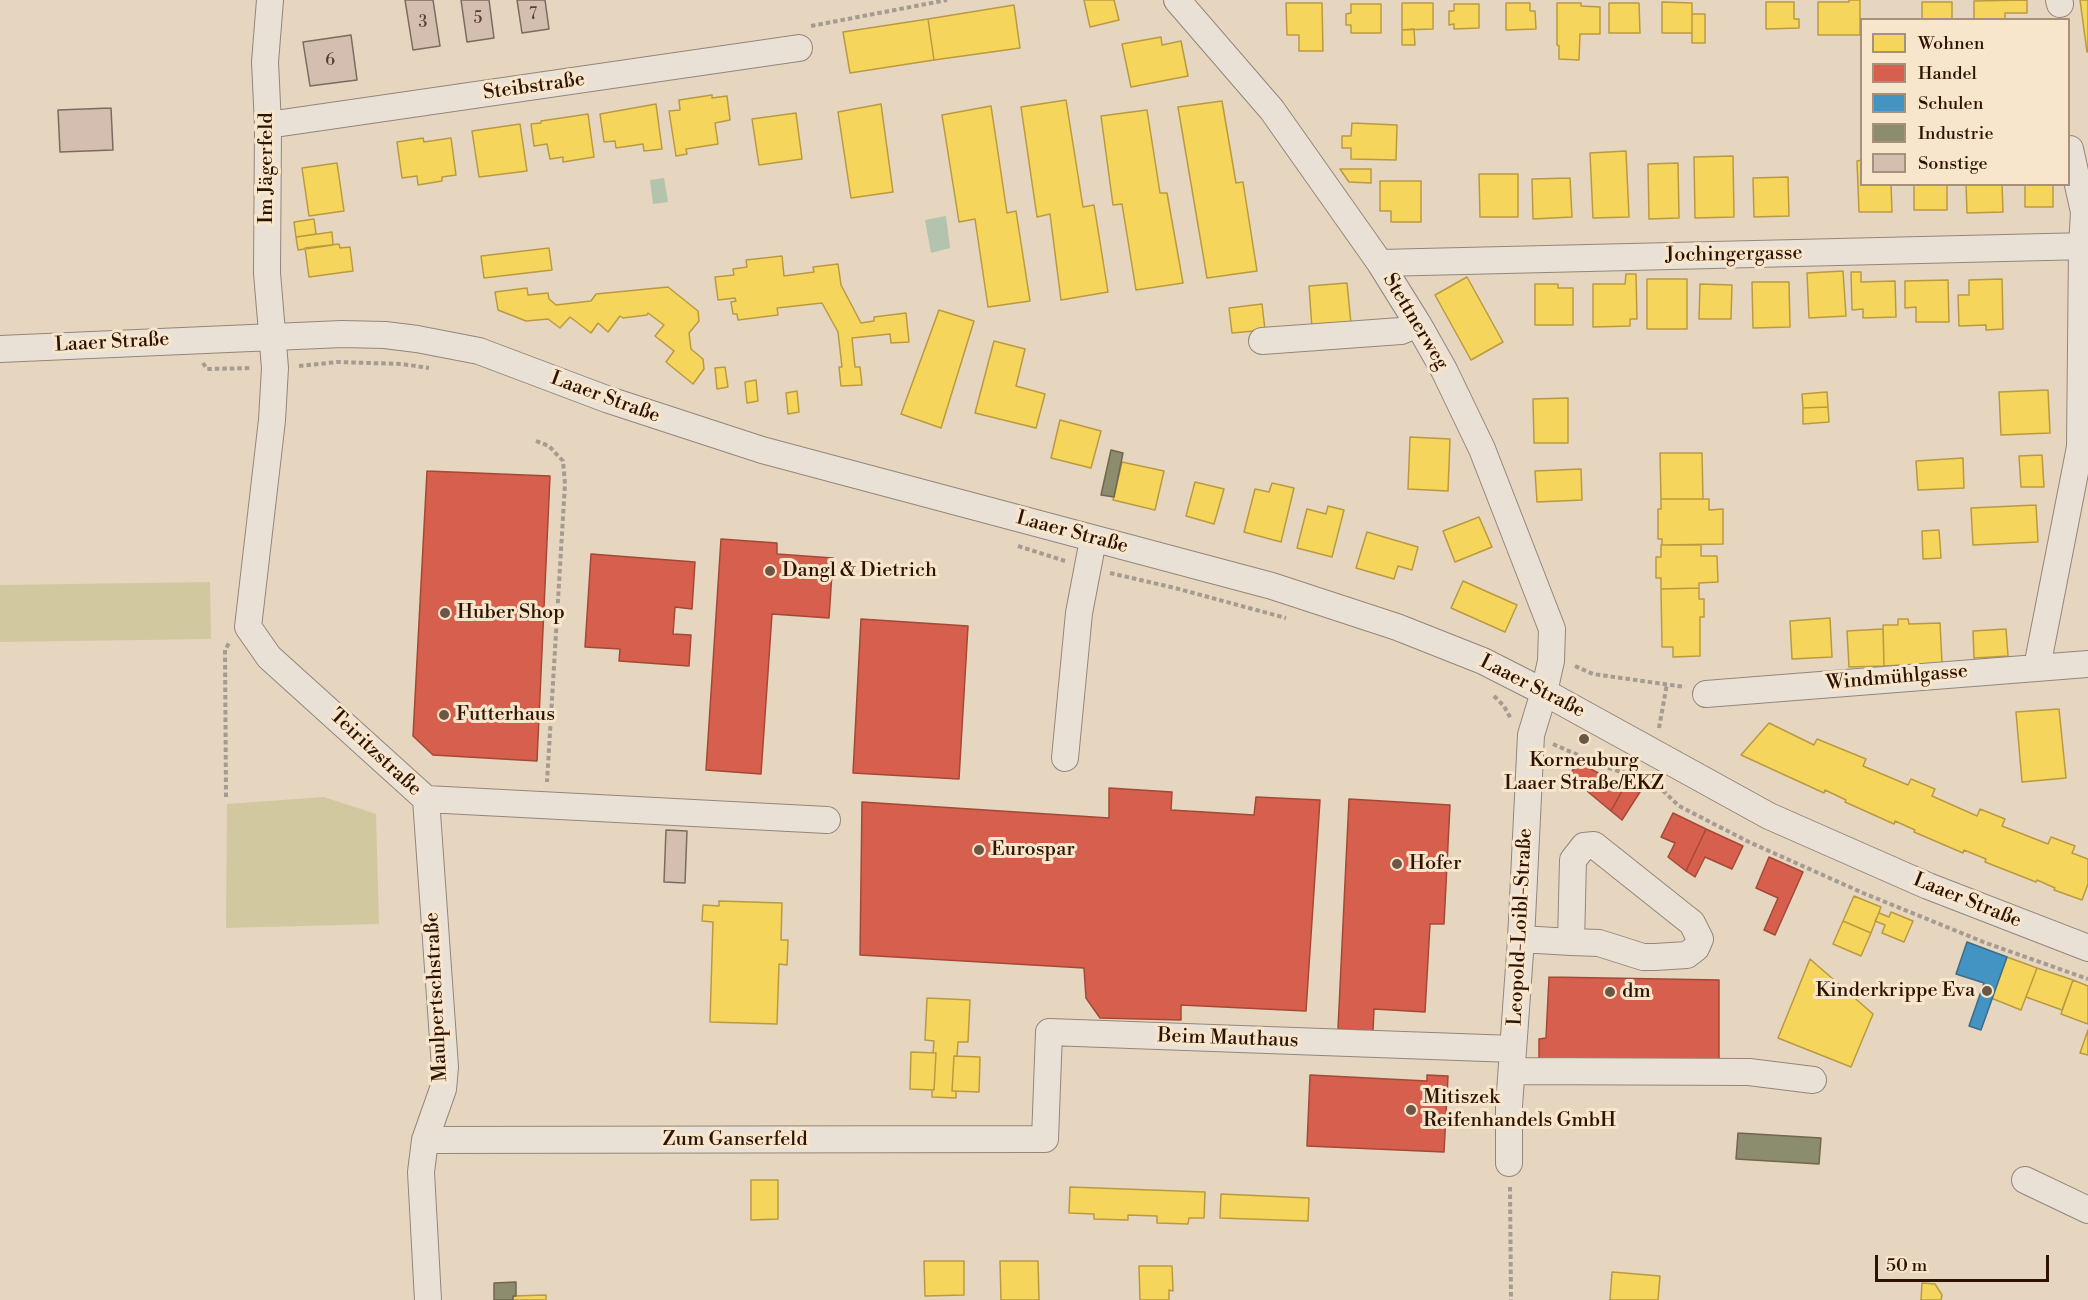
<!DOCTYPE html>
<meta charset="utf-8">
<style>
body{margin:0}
#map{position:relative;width:2088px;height:1300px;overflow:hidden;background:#e6d5bf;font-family:"Libre Bodoni",serif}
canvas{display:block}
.legend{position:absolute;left:1860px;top:18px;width:210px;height:168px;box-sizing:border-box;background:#f8e6cc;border:2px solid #a7917b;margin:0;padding:8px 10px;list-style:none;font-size:18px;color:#2e1202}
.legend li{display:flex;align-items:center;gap:12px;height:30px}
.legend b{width:30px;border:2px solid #a7917b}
.scale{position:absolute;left:1875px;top:1255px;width:174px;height:27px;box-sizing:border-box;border:3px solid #2e1202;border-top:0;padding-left:8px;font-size:18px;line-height:21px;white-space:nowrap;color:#2e1202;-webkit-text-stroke:4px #f8e6cc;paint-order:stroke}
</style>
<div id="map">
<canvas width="2088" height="1300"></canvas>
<ul class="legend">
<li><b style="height:16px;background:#f6d55c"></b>Wohnen</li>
<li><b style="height:16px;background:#d6604d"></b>Handel</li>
<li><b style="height:16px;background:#4393c3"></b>Schulen</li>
<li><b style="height:16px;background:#8c8c6e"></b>Industrie</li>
<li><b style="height:16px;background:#d3beaf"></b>Sonstige</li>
</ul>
<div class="scale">50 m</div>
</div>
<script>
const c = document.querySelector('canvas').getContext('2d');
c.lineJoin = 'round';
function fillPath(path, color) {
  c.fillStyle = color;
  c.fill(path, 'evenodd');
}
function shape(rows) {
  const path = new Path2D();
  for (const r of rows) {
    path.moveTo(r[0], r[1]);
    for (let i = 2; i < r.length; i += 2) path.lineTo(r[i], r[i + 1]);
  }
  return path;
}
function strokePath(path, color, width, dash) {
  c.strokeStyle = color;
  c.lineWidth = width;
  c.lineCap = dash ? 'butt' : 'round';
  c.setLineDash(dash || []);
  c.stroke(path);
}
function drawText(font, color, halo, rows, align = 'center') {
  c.font = font + ' "Libre Bodoni",serif';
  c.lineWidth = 6;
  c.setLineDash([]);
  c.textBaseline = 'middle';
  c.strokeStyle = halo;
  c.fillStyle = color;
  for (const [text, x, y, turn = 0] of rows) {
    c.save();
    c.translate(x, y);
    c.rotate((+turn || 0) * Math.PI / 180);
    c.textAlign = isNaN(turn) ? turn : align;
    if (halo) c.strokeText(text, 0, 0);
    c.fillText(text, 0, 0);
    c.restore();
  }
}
const green = shape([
 [210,582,211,639,0,642,0,585],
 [324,797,376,814,379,924,226,928,227,804]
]);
const water = shape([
 [664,178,668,202,653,204,650,180],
 [946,216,950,248,931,253,925,220]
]);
const homes = shape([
 [1084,0,1114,0,1119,20,1090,27,1084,0],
 [1849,0,1860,0,1860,35,1818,35,1818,2,1849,2,1849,0],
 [2027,0,2027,13,2005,13,2005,20,1974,20,1974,1,2027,0],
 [2080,0,2088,0,2088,52,2087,52,2080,0],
 [1662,2,1692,3,1692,33,1662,33,1662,2],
 [1766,2,1794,2,1794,19,1799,19,1799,28,1766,29,1766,2],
 [1922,2,1952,2,1952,20,1922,20,1922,2],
 [1286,3,1322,3,1323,51,1299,51,1299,35,1287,35,1286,3],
 [1402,3,1433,3,1433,29,1402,30,1402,3],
 [1506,3,1530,3,1530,11,1535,11,1536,29,1506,30,1506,3],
 [1557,3,1581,3,1581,6,1600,7,1600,34,1580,34,1579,60,1559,59,1559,46,1557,45,1557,3],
 [1609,3,1639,3,1640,33,1609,33,1609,3],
 [1351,4,1381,4,1381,33,1351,33,1351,25,1346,25,1346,14,1351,13,1351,4],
 [1454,4,1479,4,1479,28,1454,29,1454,24,1449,25,1449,11,1454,11,1454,4],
 [1014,5,1020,48,934,60,928,19,1014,5],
 [1692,14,1705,14,1705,43,1692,43,1692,14],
 [928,19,934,60,850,73,843,32,928,19],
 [1414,29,1415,45,1402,45,1402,30,1414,29],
 [1161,37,1162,45,1181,41,1188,76,1131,87,1122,44,1161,37],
 [712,95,712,98,727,96,730,120,715,123,718,144,686,149,687,154,676,156,669,111,680,110,679,100,712,95],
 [1066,100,1083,207,1094,205,1108,292,1061,300,1050,214,1037,217,1021,107,1066,100],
 [1222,101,1236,183,1243,182,1257,271,1207,278,1178,107,1222,101],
 [656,104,662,149,644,151,643,144,616,148,615,141,604,142,600,114,656,104],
 [881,104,893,192,851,198,838,112,881,104],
 [991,106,1007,213,1016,211,1030,301,988,307,975,219,959,222,942,115,991,106],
 [1147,110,1160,193,1167,193,1183,283,1136,290,1122,204,1113,205,1101,116,1147,110],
 [796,113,802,159,759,165,752,119,796,113],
 [588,114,594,157,563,162,563,157,550,159,547,144,534,146,531,124,541,123,541,121,588,114],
 [1352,123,1397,125,1396,160,1351,159,1351,148,1342,148,1342,136,1351,136,1352,123],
 [520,124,527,171,479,177,472,131,520,124],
 [423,138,424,142,451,138,456,175,442,177,442,181,418,185,417,176,402,178,397,142,423,138],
 [1626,151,1629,217,1593,218,1590,153,1626,151],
 [1733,156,1734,217,1695,218,1694,157,1733,156],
 [1862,160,1862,184,1891,184,1892,212,1859,212,1857,161,1862,160],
 [337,163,344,211,309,216,302,168,337,163],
 [1678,163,1679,218,1649,219,1648,164,1678,163],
 [1340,169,1371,169,1371,183,1349,182,1340,169],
 [1479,174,1518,174,1518,217,1480,217,1479,174],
 [1788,177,1789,216,1754,217,1753,178,1788,177],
 [1570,178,1572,217,1533,219,1532,179,1570,178],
 [1380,181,1421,181,1421,222,1391,222,1391,211,1380,211,1380,181],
 [1914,184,1947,184,1947,210,1914,210,1914,184],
 [1966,184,2002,184,2003,212,1967,213,1966,184],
 [2025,184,2053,184,2053,207,2025,207,2025,184],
 [314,219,316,234,296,237,294,222,314,219],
 [332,232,333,245,298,250,296,237,332,232],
 [339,244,340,248,350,247,353,271,309,277,305,248,339,244],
 [549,248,552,270,484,278,481,256,549,248],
 [782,256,784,276,814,272,813,267,838,264,841,285,861,323,874,321,874,317,906,313,909,342,891,343,890,334,852,338,855,367,860,367,862,385,841,386,839,367,842,367,838,332,822,303,777,308,778,315,738,320,737,314,733,314,731,302,736,301,735,298,718,300,715,277,734,275,733,269,747,267,746,260,782,256],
 [1843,271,1846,316,1809,318,1807,273,1843,271],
 [1851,272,1861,272,1861,282,1895,281,1896,317,1863,318,1863,309,1852,310,1851,272],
 [1626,274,1636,274,1637,319,1630,319,1630,326,1593,327,1593,284,1625,284,1626,274],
 [1467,277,1503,342,1471,360,1435,295,1467,277],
 [1647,279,1687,279,1687,329,1647,329,1647,279],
 [2002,279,2003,329,1986,330,1986,325,1959,326,1958,295,1969,295,1969,280,2002,279],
 [1948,280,1949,322,1916,322,1916,307,1905,308,1905,281,1948,280],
 [1752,282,1789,282,1790,327,1753,328,1752,282],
 [1347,283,1351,324,1312,328,1309,286,1347,283],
 [1535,284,1558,284,1558,288,1573,288,1573,325,1535,325,1535,284],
 [1700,284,1732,285,1731,319,1699,319,1700,284],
 [668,287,698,311,699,321,689,333,691,349,703,359,704,369,693,384,666,362,674,351,655,336,664,325,648,313,647,315,623,318,620,316,608,332,598,323,591,333,570,317,560,328,548,319,526,321,498,310,495,292,527,288,528,295,548,293,549,299,556,305,591,301,596,294,668,287],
 [1262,304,1265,330,1232,333,1229,308,1262,304],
 [939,310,974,321,941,428,901,414,939,310],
 [994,341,1025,349,1016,386,1045,394,1036,428,975,413,994,341],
 [725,367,728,387,717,389,715,368,725,367],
 [756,380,758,401,747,403,745,382,756,380],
 [2048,390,2050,433,2001,435,1999,392,2048,390],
 [797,391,799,412,788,414,786,393,797,391],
 [1827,392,1828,407,1803,408,1802,394,1827,392],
 [1568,398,1568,443,1534,443,1533,399,1568,398],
 [1828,407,1829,422,1803,424,1803,408,1828,407],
 [1060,420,1101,431,1091,468,1051,458,1060,420],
 [1410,437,1450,439,1448,491,1408,489,1410,437],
 [1660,453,1702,453,1703,499,1661,499,1660,453],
 [2042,455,2044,487,2021,487,2019,456,2042,455],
 [1963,458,1964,488,1918,490,1916,461,1963,458],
 [1122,462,1164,471,1155,510,1113,500,1122,462],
 [1581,469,1582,500,1537,502,1535,471,1581,469],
 [1195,482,1224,489,1214,524,1186,516,1195,482],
 [1272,483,1294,488,1281,542,1244,532,1255,489,1269,492,1272,483],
 [1661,499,1709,499,1709,510,1723,509,1723,544,1662,545,1662,539,1658,539,1658,509,1661,509,1661,499],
 [2036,505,2038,542,1973,545,1971,508,2036,505],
 [1328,506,1344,510,1332,557,1297,548,1307,509,1326,514,1328,506],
 [1479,517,1492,547,1455,562,1443,531,1479,517],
 [1939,530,1941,558,1923,559,1922,531,1939,530],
 [1367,532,1418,547,1412,570,1398,566,1394,579,1356,568,1367,532],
 [1661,545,1701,545,1701,556,1717,556,1718,582,1699,583,1699,588,1661,589,1661,578,1656,578,1656,557,1661,557,1661,545],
 [1463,581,1517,605,1505,632,1451,608,1463,581],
 [1699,588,1699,599,1704,599,1704,617,1700,617,1700,656,1673,657,1673,647,1662,647,1661,589,1699,588],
 [1830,618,1832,657,1792,659,1790,621,1830,618],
 [1898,619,1908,619,1909,624,1940,623,1942,663,1884,666,1883,625,1898,625,1898,619],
 [1883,629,1884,666,1849,667,1847,631,1883,629],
 [2006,629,2008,656,1974,658,1973,631,2006,629],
 [2059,709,2066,778,2022,782,2016,712,2059,709],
 [1769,723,1814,745,1817,739,1866,759,1863,766,1908,785,1911,779,1935,789,1932,796,1977,816,1980,809,2005,819,2002,826,2048,844,2051,837,2075,846,2072,853,2088,859,2088,884,2082,900,2054,890,2055,888,2037,880,2036,882,1985,862,1986,859,1964,850,1963,853,1914,832,1915,830,1895,821,1894,824,1845,802,1846,800,1825,790,1824,793,1741,755,1769,723],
 [1854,896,1881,907,1871,933,1843,921,1854,896],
 [719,901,782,903,781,940,788,940,787,965,779,964,777,1024,710,1022,713,922,702,921,703,905,719,906,719,901],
 [1891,912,1913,921,1904,942,1882,933,1885,925,1875,921,1879,913,1889,917,1891,912],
 [1843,921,1871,933,1861,956,1833,944,1843,921],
 [2007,957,2037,968,2021,1010,1991,998,2007,957],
 [1810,959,1873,1014,1851,1067,1778,1038,1810,959],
 [2037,968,2073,980,2062,1010,2026,997,2037,968],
 [2073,980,2088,986,2088,1024,2061,1014,2073,980],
 [927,998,970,1000,968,1042,958,1042,957,1056,954,1056,952,1091,956,1091,956,1098,932,1097,932,1090,934,1090,936,1053,933,1053,934,1041,925,1040,927,998],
 [2088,1030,2088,1055,2080,1053,2088,1030],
 [911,1052,936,1053,934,1090,910,1089,911,1052],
 [954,1056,980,1057,979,1092,952,1091,954,1056],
 [751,1180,778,1180,778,1219,751,1220,751,1180],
 [1070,1187,1205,1192,1204,1218,1189,1218,1188,1224,1157,1223,1157,1216,1128,1215,1128,1220,1094,1219,1094,1214,1069,1213,1070,1187],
 [1221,1194,1309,1198,1308,1221,1220,1218,1221,1194],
 [924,1261,964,1261,964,1295,925,1296,924,1261],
 [1000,1261,1038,1261,1039,1300,1001,1300,1000,1261],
 [1139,1266,1172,1266,1173,1291,1169,1290,1169,1300,1140,1300,1139,1266],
 [1612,1272,1660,1276,1658,1300,1610,1300,1612,1272],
 [1922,1283,1935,1284,1942,1295,1941,1300,1921,1300,1922,1283],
 [546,1295,546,1300,513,1300,513,1296,546,1295]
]);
const shops = shape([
 [427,471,550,476,537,761,433,755,413,736,427,471],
 [721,539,777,543,777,554,833,558,829,618,772,614,761,774,706,770,721,539],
 [591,554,695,562,692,609,675,607,673,634,691,635,689,666,619,661,620,649,585,647,591,554],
 [861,619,968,626,959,779,853,773,861,619],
 [1578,762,1624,787,1611,811,1569,776,1578,762],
 [1626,784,1640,792,1622,820,1611,811,1626,784],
 [1109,788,1172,792,1171,810,1254,815,1256,797,1320,800,1306,1011,1181,1005,1181,1020,1100,1018,1086,998,1084,968,860,955,862,802,1109,818,1109,788],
 [1349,799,1450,805,1444,924,1430,924,1425,1012,1374,1009,1373,1031,1338,1029,1349,799],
 [1673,813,1706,829,1686,871,1668,857,1675,843,1661,837,1673,813],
 [1706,829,1743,846,1732,869,1705,857,1695,877,1686,871,1706,829],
 [1769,857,1803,872,1775,935,1764,930,1778,898,1756,888,1769,857],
 [1549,977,1719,980,1719,1065,1539,1066,1539,1039,1546,1038,1549,977],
 [1310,1075,1427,1081,1427,1075,1448,1076,1444,1152,1307,1146,1310,1075]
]);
const schools = shape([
 [1967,942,2007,957,1981,1030,1969,1026,1984,983,1956,974,1967,942]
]);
const industry = shape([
 [1111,450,1123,453,1114,497,1101,495,1111,450],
 [1738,1133,1821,1138,1819,1164,1736,1159,1738,1133],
 [516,1282,516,1296,513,1296,513,1300,494,1300,494,1283,516,1282]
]);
const building = shape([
 [405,0,433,0,440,46,413,50,405,0],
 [461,0,489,0,494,38,467,42,461,0],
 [517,0,545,0,549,29,522,33,517,0],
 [351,35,357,80,310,86,303,42,351,35],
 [111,108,113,150,60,152,58,110,111,108],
 [666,830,687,831,685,883,664,882,666,830]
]);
const path = shape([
 [811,26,947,0],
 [203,363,207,369,252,368],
 [299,366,337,362,402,364,429,368],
 [536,441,549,446,563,461,565,484,547,782],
 [1018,546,1065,561],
 [1110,573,1175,588,1286,618],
 [1575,666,1593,674,1685,687],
 [1494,696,1504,706,1511,719],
 [1659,728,1667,684],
 [1553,744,1605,767,1645,779,1657,785,1679,806,1749,842,1863,893,1986,943,2088,979],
 [226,797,225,650,229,643],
 [1510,1187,1511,1300]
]);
const minor = shape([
 [270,0,265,62,268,125,267,273,275,368,272,420,248,627,269,657,426,799,827,820],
 [1177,0,1272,110,1380,263,1418,324,1444,370,1482,449,1552,629,1551,661,1544,692,1531,735,1521,939,1509,1106,1509,1163],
 [2059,0,2060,4],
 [268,125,799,48],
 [1380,263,2088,246],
 [1262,341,1401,331,1418,324],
 [0,349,342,334,385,335,417,339,479,351,609,400,762,450,1272,586,1397,627,1483,661,1544,692,1769,816,1928,886,2088,948],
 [2037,667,2080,447,2082,247,2084,212,2070,149],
 [1706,694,2088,664],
 [1065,758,1079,613,1093,540],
 [426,799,445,1067,443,1089,425,1140,421,1172,428,1300],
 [1521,939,1571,942,1599,943,1643,957,1655,957,1687,955,1696,948,1700,939,1692,923,1594,845,1584,846,1573,860,1571,942],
 [1512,1071,1749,1072,1813,1080],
 [425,1140,1045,1139,1049,1032,1513,1049],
 [2025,1180,2088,1210]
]);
const markers = [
 [770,571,6,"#6e5644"],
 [445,613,6,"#6e5644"],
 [444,715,6,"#6e5644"],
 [1584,739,6,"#6e5644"],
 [979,850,6,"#6e5644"],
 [1397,864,6,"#6e5644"],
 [1987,991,6,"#6e5644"],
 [1610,992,6,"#6e5644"],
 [1411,1110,6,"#6e5644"]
];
const numberNames = [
 ["7",533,15],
 ["5",478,19],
 ["3",423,23],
 ["6",330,61]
];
const streetNames = [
 ["Steibstraße",534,87,-8],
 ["Im Jägerfeld",267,168,-90],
 ["Jochingergasse",1734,255,-1],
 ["Stettnerweg",1415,322,59],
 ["Laaer Straße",112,343,-3],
 ["Laaer Straße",605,398,20],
 ["Laaer Straße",1072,533,15],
 ["Windmühlgasse",1897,678,-5],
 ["Laaer Straße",1532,687,27],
 ["Teiritzstraße",375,753,43],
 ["Laaer Straße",1967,901,22],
 ["Leopold-Loibl-Straße",1521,927,-87],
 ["Maulpertschstraße",437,997,-93],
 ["Beim Mauthaus",1228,1039,2],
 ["Zum Ganserfeld",735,1140]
];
const poiNames = [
 ["Dangl & Dietrich",782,571],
 ["Huber Shop",457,613],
 ["Futterhaus",456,715],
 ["Korneuburg",1584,761,"center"],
 ["Laaer Straße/EKZ",1584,784,"center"],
 ["Eurospar",991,850],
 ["Hofer",1409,864],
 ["Kinderkrippe Eva",1975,991,"right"],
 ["dm",1622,992],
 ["Mitiszek",1423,1098],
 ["Reifenhandels GmbH",1423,1121]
];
fillPath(green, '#d2c8a0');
fillPath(water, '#b3c3ae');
fillPath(homes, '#f6d55c');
strokePath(homes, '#ba9a41', 1.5);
fillPath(shops, '#d6604d');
strokePath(shops, '#a44936', 1.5);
fillPath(schools, '#4393c3');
strokePath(schools, '#3d6c89', 1.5);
fillPath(industry, '#8c8c6e');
strokePath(industry, '#70674e', 1.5);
fillPath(building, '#d3beaf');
strokePath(building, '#796c5f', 1.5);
strokePath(minor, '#948678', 28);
strokePath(path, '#a59b91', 4, [4.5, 3]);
strokePath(minor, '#e9e1d6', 26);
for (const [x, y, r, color] of markers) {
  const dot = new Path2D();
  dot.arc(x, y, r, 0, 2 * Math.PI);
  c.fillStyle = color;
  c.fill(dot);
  strokePath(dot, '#f8e6cc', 2);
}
drawText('16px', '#583e2e', null, numberNames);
drawText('20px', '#2e1202', '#f8e6cc', streetNames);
drawText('20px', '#2e1202', '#f8e6cc', poiNames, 'left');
</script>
